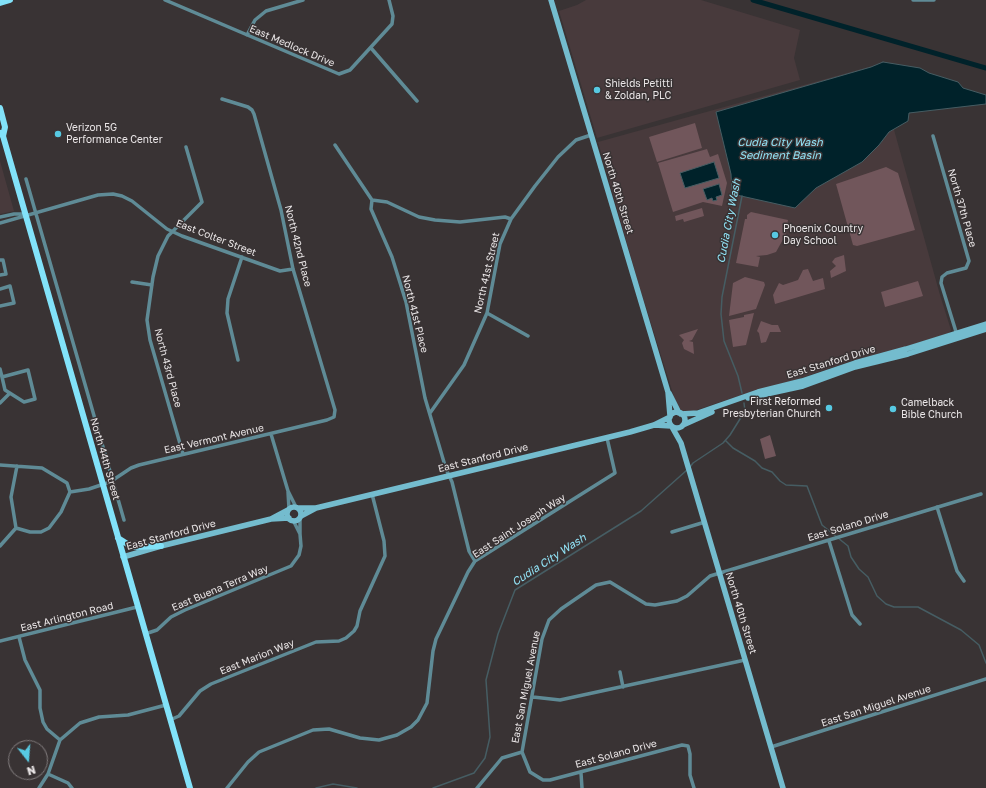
<!DOCTYPE html>
<style>
body{margin:0}
#map{position:relative;width:986px;height:788px;overflow:hidden;background:#393334;font-family:"Golos Text",sans-serif}
canvas{display:block}
.north{position:absolute;left:8px;top:740px;width:40px;height:40px;box-sizing:border-box;background:#393334;border:1px solid #807b7c;border-radius:50%;rotate:163deg;font-size:11px;font-weight:700;line-height:16px;text-align:center;color:#eae6e7}
.north::after{content:'';display:block;margin:auto;width:14px;height:18px;background:#57c9e2;clip-path:polygon(50% 0,100% 100%,50% 72%,0 100%)}
</style>
<div id="map">
<canvas width="986" height="788"></canvas>
<div class="north">N</div>
</div>
<script>
const c = document.querySelector('canvas').getContext('2d');
c.lineJoin = 'round';
function fillPath(path, color) {
  c.fillStyle = color;
  c.fill(path, 'evenodd');
}
function shape(rows) {
  const path = new Path2D();
  for (const r of rows) {
    if (r.length === 3) {
      path.moveTo(r[0] + r[2], r[1]);
      path.arc(r[0], r[1], r[2], 0, 2 * Math.PI);
      continue;
    }
    path.moveTo(r[0], r[1]);
    for (let i = 2; i < r.length; i += 2) path.lineTo(r[i], r[i + 1]);
  }
  return path;
}
function strokePath(path, color, width, dash) {
  c.strokeStyle = color;
  c.lineWidth = width;
  c.lineCap = dash ? 'butt' : 'round';
  c.setLineDash(dash || []);
  c.stroke(path);
}
function drawText(font, color, halo, rows, align = 'center') {
  c.font = font + ' "Golos Text",sans-serif';
  c.lineWidth = 3;
  c.setLineDash([]);
  c.textBaseline = 'middle';
  c.strokeStyle = halo;
  c.fillStyle = color;
  for (const [text, x, y, turn = 0] of rows) {
    c.save();
    c.translate(x, y);
    c.rotate((+turn || 0) * Math.PI / 180);
    c.textAlign = isNaN(turn) ? turn : align;
    if (halo) c.strokeText(text, 0, 0);
    c.fillText(text, 0, 0);
    c.restore();
  }
}
const built = shape([
 [586,0,701,0,800,30,794,58,800,80,597,138,559,11,577,5],
 [876,65,940,295,951,330,949,333,905,347,854,360,795,380,732,398,691,412,681,411,675,400,638,282,598,142],
 [0,161,14,211,0,214]
]);
const green = shape([
 [695,123,702,148,657,162,649,137],
 [707,149,710,157,718,154,727,183,722,206,703,202,673,212,658,163],
 [886,167,898,173,915,230,857,246,853,245,836,184],
 [702,208,704,216,684,222,683,219,676,221,675,216],
 [751,212,788,220,786,234,776,252,767,255,756,256,760,257,758,267,736,263,745,219,747,219,747,215],
 [844,255,846,271,831,278,830,271,836,266,832,262,835,258],
 [808,269,813,281,823,278,825,289,775,304,773,295,779,283,783,285,798,280,803,270],
 [745,277,764,282,765,285,756,309,729,316,733,283],
 [918,281,923,296,885,307,881,292],
 [754,313,746,345,733,347,729,320,744,317,744,315],
 [761,321,772,325,778,325,781,332,770,332,766,342,761,343,759,333,757,331],
 [698,329,692,340,689,341,693,342,694,354,684,349,682,343,684,340,679,335],
 [770,435,776,456,765,459,760,439]
]);
const water = shape([
 [883,62,920,68,929,73,958,82,963,88,986,95,986,104,909,113,908,121,889,132,879,145,862,162,816,188,795,208,732,194,731,174,716,112,871,67,883,62],
 [714,162,719,178,685,188,680,173,714,162],
 [719,184,722,195,716,197,717,200,713,201,712,198,707,200,703,189,719,184]
]);
const stream = shape([
 [742,196,722,297,721,314,724,341,738,376,742,393],
 [726,441,733,448,755,461,762,468,772,472,780,481,786,485,807,486,822,525,848,546,851,557,859,569,868,577,877,596,886,604,894,607,918,607,961,630,979,645,986,663],
 [690,467,693,463,723,443,730,435,745,411,744,403],
 [316,788,333,784,357,788],
 [433,788,474,773,485,758,490,737,486,680,498,634,515,590,641,511,687,470]
]);
const canal = shape([
 [753,0,986,68]
]);
const street = shape([
 [165,0,339,74,350,70,392,24,393,16,389,0],
 [913,0,934,0],
 [247,35,255,20,266,11,303,0],
 [371,48,417,101],
 [933,136,969,261,966,268,947,273,942,277,941,283,957,335],
 [335,145,372,200,371,209,392,257,406,302,425,398,446,469,452,482,469,551,475,561],
 [26,179,124,520],
 [372,200,387,202,419,217,435,220,460,222,505,217,511,219,535,186,558,157,576,140,591,135],
 [0,217,14,214,24,214],
 [0,223,98,195,113,194,122,196,132,201,167,229,182,236,280,271,293,269],
 [0,260,3,260,6,274,0,275],
 [132,282,152,285],
 [0,289,10,286,14,303,0,306],
 [487,313,528,336],
 [238,360,227,313,228,299,242,257],
 [0,369,2,377],
 [28,370,35,399,24,402,5,390,2,377,28,370],
 [0,403,10,393],
 [430,413,464,365,487,313,500,244,511,219],
 [271,434,288,491,296,507],
 [183,454,150,340,147,320,153,277,158,256,168,236,202,202,186,147],
 [0,465,42,468,67,483,70,492],
 [70,492,89,489,110,482,131,468,139,465,327,420,334,417,335,410,293,269,281,210,254,114,252,110,248,107,222,99],
 [288,492,289,509],
 [937,507,957,571,964,581],
 [300,518,300,534],
 [16,528,11,497,17,466],
 [672,532,705,522],
 [829,541,852,615,860,624],
 [0,546,16,528,30,532,41,532,49,528,61,512,70,492],
 [145,634,157,630,171,617,185,610,291,566,299,555,301,546,300,534,293,520],
 [19,637,25,660,40,690,40,708,43,722,47,729,60,740],
 [0,641,137,607],
 [620,672,623,687],
 [533,697,560,700,745,660],
 [170,720,179,716,200,691,211,684,316,642,339,641,346,638,354,631,357,626,360,611,385,556,384,541,372,494],
 [771,747,986,679],
 [522,752,530,772,543,780,550,780,682,745,688,746,690,754,690,775,694,788],
 [581,773,582,788],
 [48,774,68,783,72,788],
 [39,788,48,774,60,740,80,723,99,717,128,715,166,705],
 [227,788,248,762,259,752,313,730,329,729,360,738,379,740,397,735,411,727,418,720,427,703,433,651,436,639,468,572,475,561,615,473,607,438],
 [477,788,502,758,522,752,542,639,549,620,561,609,596,585,610,582,646,604,655,605,677,601,687,596,710,576,981,494]
]);
const secondary = shape([
 [551,0,668,392,670,416],
 [669,393,679,413],
 [748,398,803,386,855,367,908,354,986,329],
 [677,420,8],
 [681,414,698,413,758,392,802,381,855,363,906,349,986,324],
 [654,425,671,426],
 [683,425,712,412],
 [672,427,681,443,783,788],
 [294,514,7],
 [298,508,316,508,630,432,654,425,670,417],
 [301,516,316,508],
 [271,519,288,510],
 [123,557,161,546,271,519,289,518]
]);
const primary = shape([
 [0,3,10,0],
 [0,108,5,127,3,136],
 [0,133,3,136,190,788],
 [118,538,132,547,161,546]
]);
const markers = [
 [597,90,4,"#57c9e2"],
 [58,134,4,"#57c9e2"],
 [775,235,4,"#57c9e2"],
 [829,408,4,"#57c9e2"],
 [893,409,4,"#57c9e2"]
];
const streetNames = [
 ["East Medlock Drive",292,46,23],
 ["North 40th Street",618,193,73],
 ["North 37th Place",962,208,74],
 ["East Colter Street",216,238,21],
 ["North 42nd Place",298,246,76],
 ["North 41st Street",487,273,-77],
 ["North 41st Place",415,314,76],
 ["East Stanford Drive",831,362,-17],
 ["North 43rd Place",168,368,75],
 ["East Vermont Avenue",214,439,-13],
 ["East Stanford Drive",483,458,-14],
 ["North 44th Street",105,459,74],
 ["East Saint Joseph Way",519,526,-33],
 ["East Solano Drive",848,526,-17],
 ["East Stanford Drive",171,535,-15],
 ["East Buena Terra Way",220,588,-23],
 ["North 40th Street",741,613,73],
 ["East Arlington Road",67,617,-14],
 ["East Marion Way",257,657,-22],
 ["East San Miguel Avenue",526,687,-79],
 ["East San Miguel Avenue",876,706,-18],
 ["East Solano Drive",616,754,-15]
];
const poiNames = [
 ["Shields Petitti",605,84],
 ["& Zoldan, PLC",605,96],
 ["Verizon 5G",66,128],
 ["Performance Center",66,140],
 ["Phoenix Country",783,229],
 ["Day School",783,241],
 ["First Reformed",821,402,"right"],
 ["Presbyterian Church",821,414,"right"],
 ["Camelback",901,403],
 ["Bible Church",901,415]
];
const waterNames = [
 ["Cudia City Wash",780,143],
 ["Sediment Basin",780,156],
 ["Cudia City Wash",729,221,-79],
 ["Cudia City Wash",549,560,-33]
];
fillPath(built, '#483a3c');
fillPath(green, '#71565b');
fillPath(water, '#00222a');
strokePath(water, '#465d63', 1);
strokePath(stream, '#465d63', 1.5);
strokePath(canal, '#00222a', 5);
strokePath(street, '#5f8b96', 3.5);
strokePath(secondary, '#74bcce', 5.5);
strokePath(primary, '#82e2f9', 6);
for (const [x, y, r, color] of markers) {
  const dot = new Path2D();
  dot.arc(x, y, r, 0, 2 * Math.PI);
  c.fillStyle = color;
  c.fill(dot);
  strokePath(dot, '#393334', 1.5);
}
drawText('10px', '#eae6e7', '#393334', streetNames);
drawText('10px', '#eae6e7', '#393334', poiNames, 'left');
drawText('italic 11px', '#91e2f5', '#393334', waterNames);
</script>
